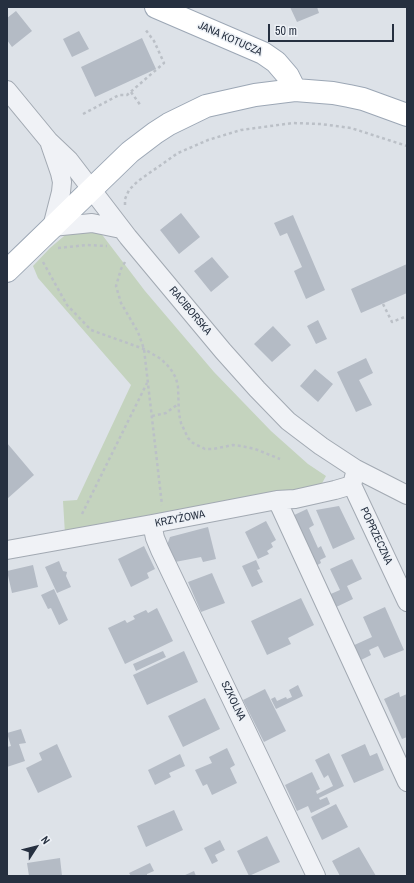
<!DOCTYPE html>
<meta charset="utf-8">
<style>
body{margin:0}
#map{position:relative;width:414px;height:883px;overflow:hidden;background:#dde2e8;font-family:"Archivo Narrow",sans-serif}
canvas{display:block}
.frame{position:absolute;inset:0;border:8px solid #263040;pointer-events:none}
.north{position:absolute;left:16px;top:827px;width:40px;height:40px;-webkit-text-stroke:3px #edf1f6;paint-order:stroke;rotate:54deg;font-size:11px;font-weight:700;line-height:16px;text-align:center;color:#263040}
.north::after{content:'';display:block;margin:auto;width:14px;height:18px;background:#263040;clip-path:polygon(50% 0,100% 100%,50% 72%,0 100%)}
.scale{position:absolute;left:268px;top:24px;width:126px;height:18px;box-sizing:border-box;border:2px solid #263040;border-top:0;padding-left:5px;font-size:12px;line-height:14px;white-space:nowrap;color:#263040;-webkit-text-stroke:3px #edf1f6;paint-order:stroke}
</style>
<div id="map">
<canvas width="414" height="883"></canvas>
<div class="frame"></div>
<div class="north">N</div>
<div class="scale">50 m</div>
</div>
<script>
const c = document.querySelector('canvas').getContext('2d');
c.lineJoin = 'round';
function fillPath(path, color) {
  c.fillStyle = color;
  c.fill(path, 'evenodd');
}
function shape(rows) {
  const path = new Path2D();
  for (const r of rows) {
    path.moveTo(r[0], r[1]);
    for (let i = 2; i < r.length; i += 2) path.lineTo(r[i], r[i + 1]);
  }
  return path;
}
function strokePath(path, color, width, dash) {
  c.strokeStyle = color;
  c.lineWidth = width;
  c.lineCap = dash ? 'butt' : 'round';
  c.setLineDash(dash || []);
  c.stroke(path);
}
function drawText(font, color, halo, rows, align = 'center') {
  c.font = font + ' "Archivo Narrow",sans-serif';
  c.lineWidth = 3;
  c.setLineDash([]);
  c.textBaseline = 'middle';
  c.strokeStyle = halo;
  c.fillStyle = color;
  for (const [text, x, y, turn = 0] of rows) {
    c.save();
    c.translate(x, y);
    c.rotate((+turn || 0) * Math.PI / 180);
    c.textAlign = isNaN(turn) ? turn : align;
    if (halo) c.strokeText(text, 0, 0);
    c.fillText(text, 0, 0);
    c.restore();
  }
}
const green = shape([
 [70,231,100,232,145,291,214,372,271,431,308,464,326,476,321,485,65,534,63,501,77,500,131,385,38,278,33,266,50,248]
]);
const building = shape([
 [290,7,317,7,319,13,297,22],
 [16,11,32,31,12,47,7,40,7,18],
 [79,31,89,49,72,57,63,39],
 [142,38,156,69,95,97,81,67],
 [181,213,200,237,179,254,160,230],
 [293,215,325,290,306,299,294,271,302,267,287,233,280,236,274,223],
 [212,257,229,277,211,292,194,271],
 [407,264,407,293,361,313,351,289],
 [318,320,327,339,316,344,307,326],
 [273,326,291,345,272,362,254,344],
 [366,358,373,373,359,380,372,405,356,412,337,372],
 [315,369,333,384,318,402,300,386],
 [7,443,34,475,7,499],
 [339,506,355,539,333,549,316,510],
 [307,509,314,525,309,528,318,548,321,546,326,557,320,560,321,563,314,567,290,517],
 [266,521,276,540,271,543,273,547,267,551,269,554,258,559,245,532],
 [208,527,216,559,203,562,201,557,175,562,167,545,170,537],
 [144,546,155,569,147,573,149,578,131,587,118,559],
 [352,559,362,579,347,586,353,599,332,609,326,596,340,590,330,569],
 [256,560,260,569,257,570,263,582,252,587,242,566],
 [59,561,63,571,67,572,66,576,71,587,57,593,45,567],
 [33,565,38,587,12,593,7,571],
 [212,573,225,603,201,612,188,582],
 [54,589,68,620,59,625,51,608,48,609,41,595],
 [301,598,314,625,288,638,291,644,267,655,251,621],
 [385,607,404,650,384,658,378,646,369,650,371,655,357,662,350,647,372,637,363,617],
 [157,608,173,641,125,664,108,628,125,620,127,623,135,619,133,616,146,610,148,613],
 [163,651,166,657,136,671,133,664],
 [184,651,198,682,147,705,133,675],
 [298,685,303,696,276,709,271,699,275,697,277,701,286,697,287,699,292,697,289,690],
 [265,689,286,731,264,742,243,700],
 [399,692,400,697,407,694,407,737,402,739,384,699],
 [205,698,220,729,183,747,168,716],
 [21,729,26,743,19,744,25,761,7,767,7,747,11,746,7,733],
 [57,744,72,777,38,793,26,768,42,760,39,753],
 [365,744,370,756,377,753,384,770,354,783,341,755],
 [227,748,235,765,230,768,237,783,212,795,207,784,203,786,195,770,212,763,209,757],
 [329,753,344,786,319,798,320,800,327,797,330,804,311,813,308,806,297,811,285,785,312,772,320,789,316,791,317,794,333,786,328,775,324,778,315,760],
 [180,754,185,766,169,773,171,777,155,785,148,770],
 [336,804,348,827,322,840,311,817],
 [174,810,183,830,146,847,137,826],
 [267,836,280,862,249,876,237,851],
 [220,840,225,850,215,855,218,861,212,864,204,848],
 [359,847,376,876,340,876,332,861],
 [60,858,62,876,29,876,27,863],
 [150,863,154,871,147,874,147,876,131,876,129,873],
 [194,871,196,876,183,876]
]);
const path = shape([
 [131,92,141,106],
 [83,114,119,95,127,95,164,63,154,41,145,29],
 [125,205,125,199,129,190,138,181,178,153,208,140,241,130,293,123,321,124,351,128,407,146],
 [58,248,87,245,107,246],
 [43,262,67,305,91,330,144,349,161,359,170,368,176,378,178,387,179,414,181,423,188,438,193,443,205,449,213,449,233,445,241,446,255,449,280,459],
 [125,262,121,269,116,286,121,303,138,332,144,349,162,505],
 [383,304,392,322,407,316],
 [152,416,166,413,178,404],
 [82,514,147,383]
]);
const minor = shape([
 [7,90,49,141,69,160,128,237,223,351,257,389,288,421,321,446,356,469,407,495],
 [50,144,60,173,62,182,61,192,52,227,92,223,121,229],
 [355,473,352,485,407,602],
 [277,500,407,782],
 [152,524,155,538,160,550,316,876],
 [7,550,152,524,277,500,295,499,335,490,352,485]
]);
const major = shape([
 [156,7,263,53,276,62,288,76,295,90],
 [7,271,130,152,155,133,169,124,206,106,255,95,295,90,333,93,349,96,363,99,407,115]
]);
const streetNames = [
 ["JANA KOTUCZA",230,39,24],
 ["RACIBORSKA",190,311,50],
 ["KRZYŻOWA",180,519,-11],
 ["POPRZECZNA",376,536,65],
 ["SZKOLNA",233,701,64]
];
fillPath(green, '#c4d3be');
fillPath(building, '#b4bbc5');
strokePath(minor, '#a2a9b2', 20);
strokePath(major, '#9ca7b5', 24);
strokePath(path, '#bbc0c7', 2.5, [3, 3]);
strokePath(minor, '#f0f2f6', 18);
strokePath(major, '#fff', 22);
drawText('11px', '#263040', '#edf1f6', streetNames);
</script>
